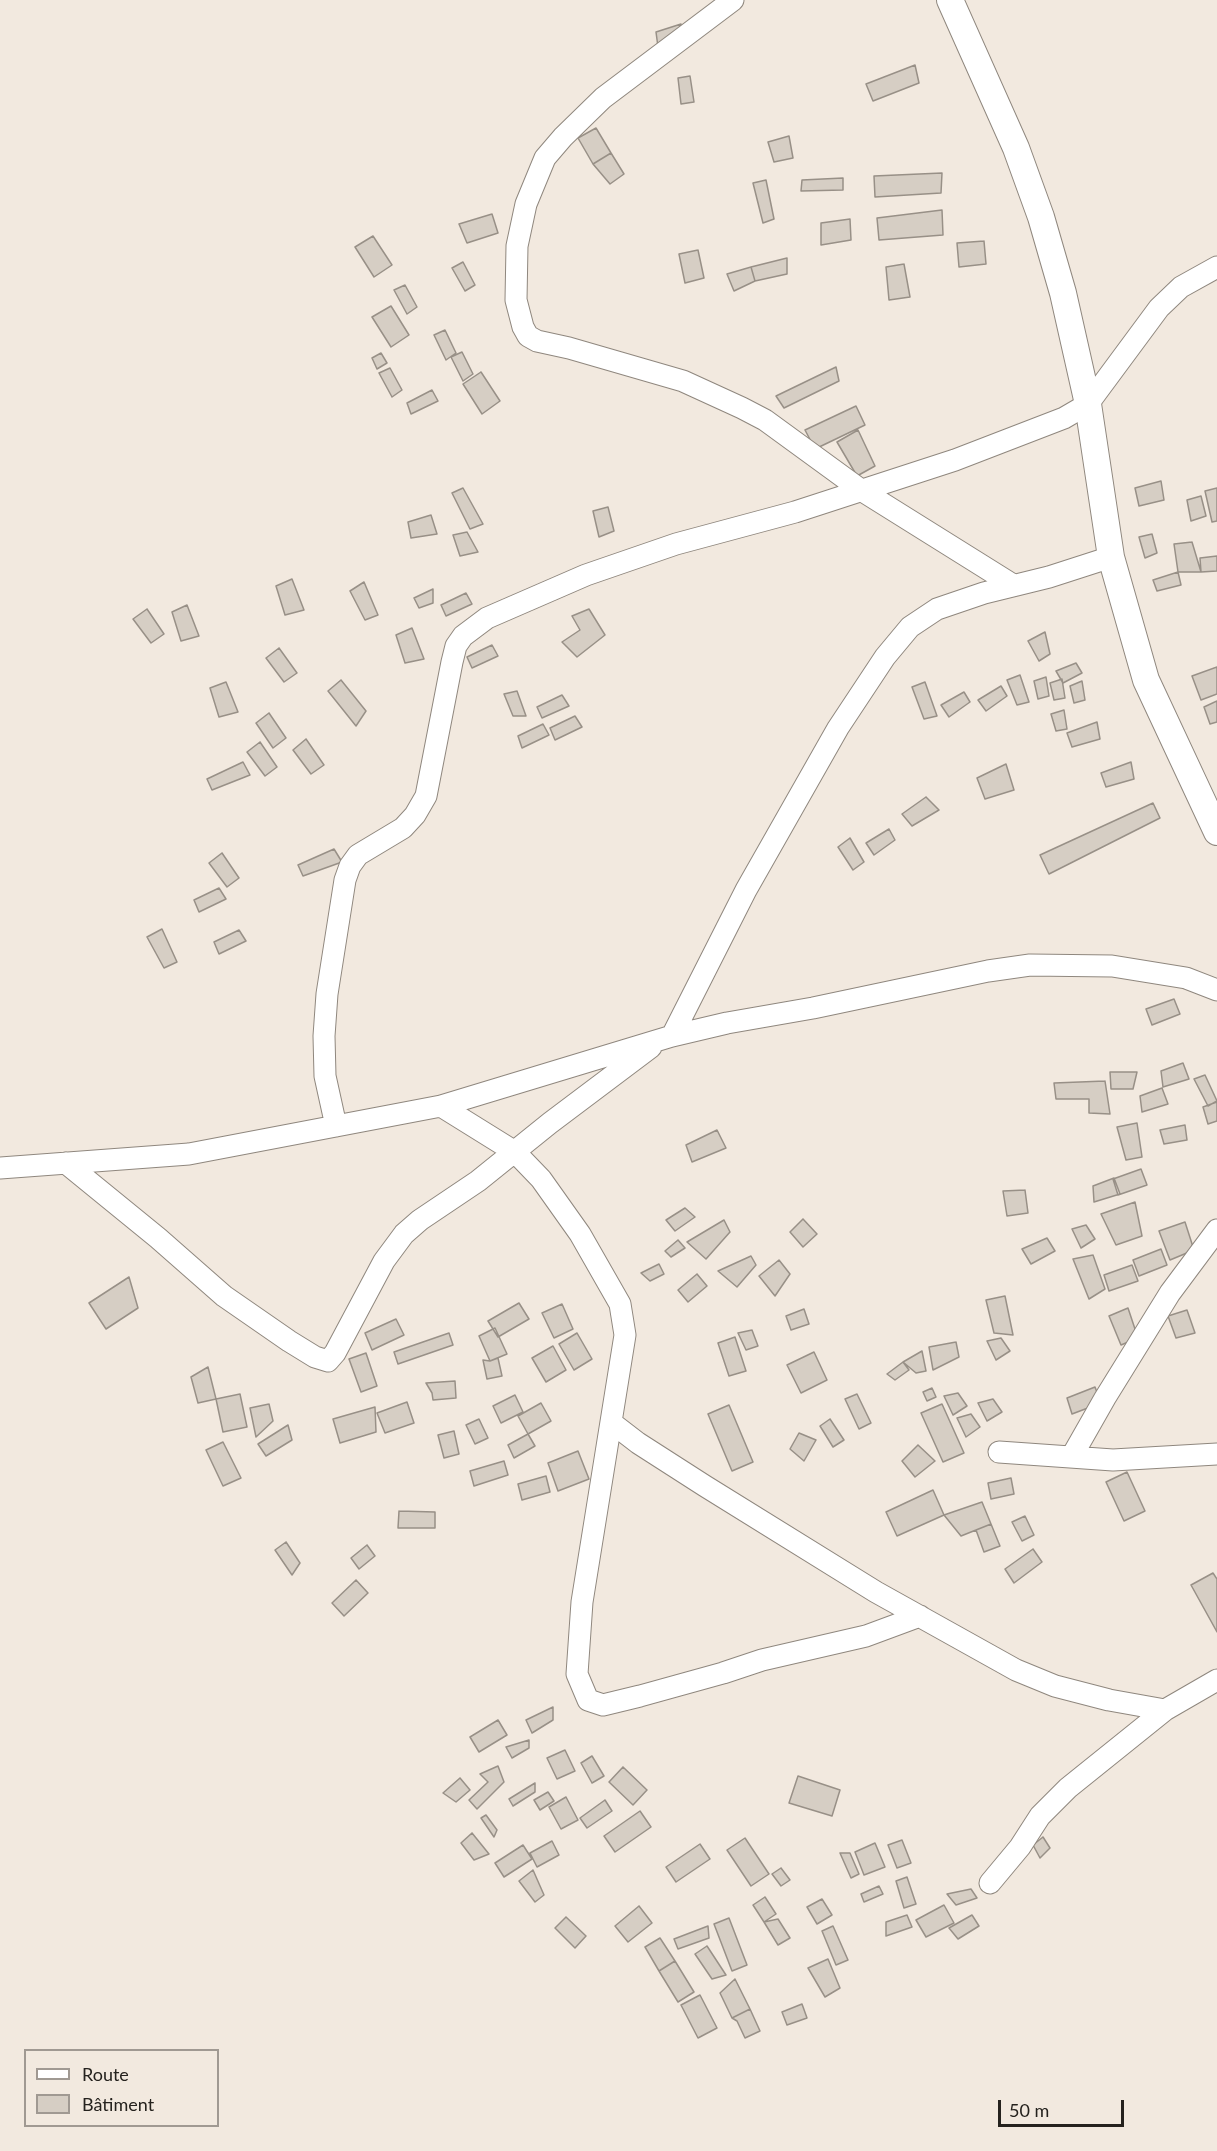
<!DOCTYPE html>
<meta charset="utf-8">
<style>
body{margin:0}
#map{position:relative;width:1217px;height:2151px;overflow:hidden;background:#f2e9df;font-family:Lato,sans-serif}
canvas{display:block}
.legend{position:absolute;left:24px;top:2049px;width:195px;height:78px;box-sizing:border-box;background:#f2e9df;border:2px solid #a09992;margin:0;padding:8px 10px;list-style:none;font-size:18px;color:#25221e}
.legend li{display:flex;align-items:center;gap:12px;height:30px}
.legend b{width:30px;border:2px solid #a09992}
.scale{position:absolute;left:998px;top:2100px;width:126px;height:27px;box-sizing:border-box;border:3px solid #25221e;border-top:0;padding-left:8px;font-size:18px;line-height:21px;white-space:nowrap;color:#25221e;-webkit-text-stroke:4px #f2e9df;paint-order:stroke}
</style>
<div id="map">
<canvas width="1217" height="2151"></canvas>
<ul class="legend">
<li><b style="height:8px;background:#fff"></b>Route</li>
<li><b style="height:16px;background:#d6cec4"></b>Bâtiment</li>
</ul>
<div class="scale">50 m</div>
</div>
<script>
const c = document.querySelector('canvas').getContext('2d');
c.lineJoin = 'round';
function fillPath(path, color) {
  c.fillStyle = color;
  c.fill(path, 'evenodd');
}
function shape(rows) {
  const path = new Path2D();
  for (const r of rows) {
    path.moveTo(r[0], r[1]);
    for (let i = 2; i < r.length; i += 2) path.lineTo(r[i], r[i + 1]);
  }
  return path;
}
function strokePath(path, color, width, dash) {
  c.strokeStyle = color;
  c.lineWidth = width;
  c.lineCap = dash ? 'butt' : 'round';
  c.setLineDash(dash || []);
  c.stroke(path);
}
const building = shape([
 [681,24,683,39,658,47,656,32,681,24],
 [915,65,919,83,873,101,866,84,915,65],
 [690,76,694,102,681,104,678,78,690,76],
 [596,128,611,153,593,164,578,138,596,128],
 [789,136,793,158,774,162,768,142,789,136],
 [611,153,624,174,610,184,593,164,611,153],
 [942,173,941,193,875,197,874,176,942,173],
 [843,178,843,190,801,191,802,180,843,178],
 [766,180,774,219,763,223,753,183,766,180],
 [942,210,943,235,879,240,877,218,942,210],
 [492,214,498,233,467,243,459,224,492,214],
 [850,219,851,240,821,245,821,223,850,219],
 [373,236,392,265,374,277,355,247,373,236],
 [984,241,986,264,959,267,957,243,984,241],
 [698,250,704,278,685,283,679,254,698,250],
 [787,258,787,274,755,281,751,267,787,258],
 [463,262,475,285,465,291,452,268,463,262],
 [904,264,910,297,889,300,886,267,904,264],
 [751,267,755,281,734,291,727,274,751,267],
 [405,285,417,307,407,314,394,290,405,285],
 [391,306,409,335,391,347,372,317,391,306],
 [445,330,456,353,446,360,434,335,445,330],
 [462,352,473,374,463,381,451,357,462,352],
 [381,353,387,363,377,369,372,358,381,353],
 [836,367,839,381,784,408,776,396,836,367],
 [390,368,402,390,392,397,379,373,390,368],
 [481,372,500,401,482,414,463,384,481,372],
 [432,390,438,401,411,414,407,403,432,390],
 [856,406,865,425,815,449,805,430,856,406],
 [858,430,875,466,857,476,837,442,858,430],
 [1161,481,1164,500,1139,506,1135,488,1161,481],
 [463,488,483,524,470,529,452,493,463,488],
 [1217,488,1217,521,1212,522,1205,491,1217,488],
 [1201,496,1206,516,1191,521,1187,500,1201,496],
 [608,507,614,531,599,537,593,511,608,507],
 [431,515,437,534,411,538,408,522,431,515],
 [467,532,478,552,460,556,453,535,467,532],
 [1152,534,1157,553,1145,558,1139,537,1152,534],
 [1192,542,1201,572,1178,572,1174,544,1192,542],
 [1217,556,1217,571,1201,572,1200,558,1217,556],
 [1178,572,1181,585,1157,591,1153,580,1178,572],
 [292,579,304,610,285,615,276,586,292,579],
 [364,582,378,615,365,620,350,591,364,582],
 [433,589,433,603,419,608,414,598,433,589],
 [466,593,472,604,446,616,441,605,466,593],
 [187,605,199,636,181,641,172,612,187,605],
 [147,609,164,634,151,643,133,619,147,609],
 [589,609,605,635,577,657,562,642,580,630,572,616,589,609],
 [412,628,424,659,405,663,396,635,412,628],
 [1045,632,1050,654,1039,661,1028,641,1045,632],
 [492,645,498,656,472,668,467,657,492,645],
 [279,648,297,673,284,682,266,658,279,648],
 [1076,663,1082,673,1063,683,1056,671,1076,663],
 [1217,667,1217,694,1201,700,1192,676,1217,667],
 [1020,675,1029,702,1017,705,1007,680,1020,675],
 [1046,677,1049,696,1038,699,1034,681,1046,677],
 [1062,679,1065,698,1054,700,1050,683,1062,679],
 [341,680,366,711,356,726,328,691,341,680],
 [1082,681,1085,700,1074,703,1070,686,1082,681],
 [226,682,238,712,219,717,210,688,226,682],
 [925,682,937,716,924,719,912,687,925,682],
 [1001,686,1007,696,986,711,978,700,1001,686],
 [517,691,526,716,513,716,504,694,517,691],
 [964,692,970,702,949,717,941,705,964,692],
 [562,695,569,706,542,718,537,707,562,695],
 [1217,701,1217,722,1210,724,1204,707,1217,701],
 [1064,710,1067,729,1056,731,1051,714,1064,710],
 [269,713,286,738,273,748,256,723,269,713],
 [575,716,582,727,555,740,550,728,575,716],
 [1097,722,1100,739,1072,747,1067,733,1097,722],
 [543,724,549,735,522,748,518,736,543,724],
 [306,739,324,765,311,774,293,750,306,739],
 [260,742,277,767,265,776,247,752,260,742],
 [243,762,250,775,212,790,207,779,243,762],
 [1131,762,1134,779,1106,787,1101,773,1131,762],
 [1006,764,1014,790,985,799,977,778,1006,764],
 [926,797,939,810,912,826,902,814,926,797],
 [1153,803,1160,818,1049,874,1040,855,1153,803],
 [889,829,895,840,874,855,866,843,889,829],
 [850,838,864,862,853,870,838,847,850,838],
 [334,849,342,862,303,876,298,865,334,849],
 [222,853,239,878,227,887,209,863,222,853],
 [219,888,226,899,199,912,194,900,219,888],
 [162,929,177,962,164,968,147,937,162,929],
 [239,930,246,941,219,954,214,942,239,930],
 [1174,999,1180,1014,1152,1025,1146,1009,1174,999],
 [1183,1063,1189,1079,1163,1087,1161,1071,1183,1063],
 [1110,1072,1137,1072,1133,1089,1111,1089,1110,1072],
 [1205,1075,1217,1101,1208,1106,1194,1079,1205,1075],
 [1105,1081,1110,1114,1089,1113,1089,1099,1056,1099,1054,1083,1105,1081],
 [1162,1088,1168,1104,1142,1112,1140,1096,1162,1088],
 [1217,1102,1217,1121,1208,1124,1203,1107,1217,1102],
 [1137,1123,1142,1157,1126,1160,1117,1127,1137,1123],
 [1185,1125,1187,1140,1164,1144,1160,1130,1185,1125],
 [717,1130,726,1148,692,1162,686,1145,717,1130],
 [1141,1169,1147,1185,1118,1195,1113,1179,1141,1169],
 [1114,1178,1120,1194,1094,1202,1093,1186,1114,1178],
 [1025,1190,1028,1213,1007,1216,1003,1191,1025,1190],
 [1135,1202,1142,1236,1116,1245,1101,1214,1135,1202],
 [685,1208,695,1217,675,1231,666,1220,685,1208],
 [803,1219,817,1234,803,1247,790,1232,803,1219],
 [724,1220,730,1232,706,1259,687,1242,724,1220],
 [1185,1222,1194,1250,1170,1260,1159,1231,1185,1222],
 [1086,1225,1095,1239,1081,1248,1072,1229,1086,1225],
 [1047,1238,1055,1251,1031,1264,1022,1249,1047,1238],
 [678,1240,685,1248,671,1257,665,1251,678,1240],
 [1161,1249,1167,1265,1139,1276,1133,1260,1161,1249],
 [1093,1255,1105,1289,1089,1299,1073,1259,1093,1255],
 [751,1256,756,1265,737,1287,718,1271,751,1256],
 [779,1260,790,1274,775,1296,759,1276,779,1260],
 [659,1264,664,1274,650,1281,641,1273,659,1264],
 [1132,1265,1138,1281,1109,1291,1104,1275,1132,1265],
 [697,1274,707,1286,688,1302,678,1290,697,1274],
 [129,1277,138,1308,106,1329,89,1303,129,1277],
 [1005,1296,1013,1335,994,1333,986,1300,1005,1296],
 [519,1303,529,1319,498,1337,488,1321,519,1303],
 [562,1304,573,1329,554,1338,542,1313,562,1304],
 [1128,1308,1138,1338,1121,1345,1109,1316,1128,1308],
 [804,1309,809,1324,791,1330,786,1316,804,1309],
 [1187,1310,1195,1333,1176,1338,1168,1316,1187,1310],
 [396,1319,404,1335,372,1350,365,1333,396,1319],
 [495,1328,507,1354,490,1361,479,1336,495,1328],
 [752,1330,758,1346,746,1350,738,1333,752,1330],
 [449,1333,453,1345,398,1364,394,1352,449,1333],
 [577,1333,592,1359,574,1370,559,1344,577,1333],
 [735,1337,746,1371,729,1376,718,1343,735,1337],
 [1001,1338,1010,1351,996,1360,987,1341,1001,1338],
 [956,1342,959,1357,933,1370,929,1347,956,1342],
 [553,1346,566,1370,546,1382,532,1358,553,1346],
 [922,1351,926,1371,916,1373,903,1362,922,1351],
 [814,1352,827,1380,801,1393,787,1365,814,1352],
 [366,1353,377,1386,361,1392,349,1359,366,1353],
 [498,1358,502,1376,487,1379,483,1360,490,1361,498,1358],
 [903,1362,909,1370,895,1380,887,1374,903,1362],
 [208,1367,216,1399,198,1403,191,1377,208,1367],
 [455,1381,456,1398,433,1400,432,1393,426,1383,455,1381],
 [1095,1387,1101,1403,1072,1414,1067,1398,1095,1387],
 [932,1388,936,1397,927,1401,923,1392,932,1388],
 [958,1393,967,1406,953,1415,944,1396,958,1393],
 [240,1394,247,1427,223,1432,216,1399,240,1394],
 [857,1394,871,1423,859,1429,845,1399,857,1394],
 [515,1395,523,1412,501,1423,493,1406,515,1395],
 [993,1399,1002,1412,987,1421,978,1403,993,1399],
 [407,1402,414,1423,385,1433,377,1413,407,1402],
 [541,1403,551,1421,528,1434,518,1416,541,1403],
 [269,1404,273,1421,256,1437,250,1408,269,1404],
 [942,1404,964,1453,943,1462,921,1413,942,1404],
 [729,1405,753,1462,732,1471,708,1414,729,1405],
 [375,1407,376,1432,340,1443,333,1419,375,1407],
 [971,1414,980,1427,966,1437,957,1418,971,1414],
 [479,1419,488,1438,475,1444,466,1425,479,1419],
 [830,1419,844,1440,833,1447,820,1426,830,1419],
 [288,1425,292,1440,266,1456,258,1444,288,1425],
 [454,1431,459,1454,444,1458,438,1435,454,1431],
 [799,1433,816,1440,804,1461,790,1449,799,1433],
 [528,1434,535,1446,514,1458,508,1445,528,1434],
 [223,1442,241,1478,223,1486,206,1450,223,1442],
 [918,1445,935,1461,915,1477,902,1461,918,1445],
 [578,1451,589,1479,558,1491,548,1463,578,1451],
 [504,1461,508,1475,474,1486,470,1471,504,1461],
 [1127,1472,1145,1511,1124,1521,1106,1482,1127,1472],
 [546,1476,550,1492,522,1500,518,1484,546,1476],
 [1011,1478,1014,1494,991,1499,988,1483,1011,1478],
 [933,1490,944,1515,897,1536,886,1512,933,1490],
 [982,1502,991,1524,961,1536,944,1515,982,1502],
 [399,1511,435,1512,435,1528,398,1528,399,1511],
 [1025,1516,1034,1535,1022,1541,1012,1522,1025,1516],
 [991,1524,1000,1546,984,1552,976,1530,991,1524],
 [286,1542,300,1563,292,1575,275,1550,286,1542],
 [367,1545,375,1556,359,1569,351,1558,367,1545],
 [1033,1549,1042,1562,1014,1583,1005,1569,1033,1549],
 [1213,1573,1217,1579,1217,1632,1191,1585,1213,1573],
 [356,1580,368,1593,344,1616,332,1603,356,1580],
 [553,1707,553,1720,532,1733,526,1720,553,1707],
 [498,1720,507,1735,479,1752,470,1737,498,1720],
 [529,1740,529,1748,512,1758,506,1747,529,1740],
 [565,1750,575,1771,557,1779,547,1758,565,1750],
 [592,1756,604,1776,592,1783,581,1763,592,1756],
 [498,1766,504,1782,477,1809,469,1800,488,1782,480,1774,498,1766],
 [623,1767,647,1790,633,1805,609,1782,623,1767],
 [798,1776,840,1790,832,1816,789,1803,798,1776],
 [460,1778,470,1790,456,1802,443,1793,460,1778],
 [535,1783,535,1792,513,1806,509,1799,535,1783],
 [548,1792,554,1801,540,1810,534,1800,548,1792],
 [566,1797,578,1820,561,1829,549,1807,566,1797],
 [605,1800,612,1811,587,1828,580,1818,605,1800],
 [640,1811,651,1827,615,1852,604,1836,640,1811],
 [486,1815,497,1830,494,1837,481,1818,486,1815],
 [472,1833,489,1854,474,1860,461,1843,472,1833],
 [1043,1837,1050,1848,1040,1858,1033,1845,1043,1837],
 [745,1838,769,1874,751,1886,727,1850,745,1838],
 [902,1840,911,1863,897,1868,888,1845,902,1840],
 [552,1841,559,1855,537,1867,530,1853,552,1841],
 [875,1843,885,1867,864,1875,855,1852,875,1843],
 [700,1844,710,1859,676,1882,666,1867,700,1844],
 [523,1845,532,1859,504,1877,495,1863,523,1845],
 [840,1853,850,1853,859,1874,851,1878,840,1853],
 [781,1868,790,1880,781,1886,772,1874,781,1868],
 [533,1870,544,1895,535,1902,519,1881,533,1870],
 [907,1877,916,1904,904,1908,896,1881,907,1877],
 [879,1886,883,1894,864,1902,861,1894,879,1886],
 [971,1889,977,1898,956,1905,947,1894,971,1889],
 [765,1897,776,1914,764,1922,753,1905,765,1897],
 [822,1899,832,1915,817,1924,807,1907,822,1899],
 [944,1905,954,1923,926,1937,916,1920,944,1905],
 [639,1906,652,1923,628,1942,615,1926,639,1906],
 [907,1915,912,1927,886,1936,886,1922,907,1915],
 [972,1915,979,1926,958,1939,949,1928,972,1915],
 [566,1917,586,1936,575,1948,555,1928,566,1917],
 [729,1918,747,1965,732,1971,714,1924,729,1918],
 [778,1919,790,1938,778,1945,764,1922,778,1919],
 [708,1926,709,1938,678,1949,674,1939,708,1926],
 [833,1926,848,1960,836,1965,822,1931,833,1926],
 [660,1938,675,1961,659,1971,645,1947,660,1938],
 [707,1946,726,1975,712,1979,695,1954,707,1946],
 [828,1959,840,1988,825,1997,808,1968,828,1959],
 [675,1961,694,1992,678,2002,659,1971,675,1961],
 [735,1979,750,2009,732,2018,720,1993,735,1979],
 [700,1995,717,2028,698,2038,681,2005,700,1995],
 [802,2004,807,2018,787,2025,782,2012,802,2004],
 [750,2009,760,2031,745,2038,737,2021,732,2018,750,2009]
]);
const minor = shape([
 [733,0,603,98,563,137,545,158,526,204,517,246,516,300,523,327,528,336,537,341,569,348,683,381,742,408,765,420,861,490,1013,585],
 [672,1036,746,890,838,728,885,657,910,627,937,609,984,593,1049,577,1111,557],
 [441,1106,515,1152,541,1179,580,1234,620,1304,625,1335,582,1602,577,1674,588,1700,603,1705,640,1696,723,1673,762,1660,866,1636,920,1616],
 [336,1126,325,1076,324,1036,327,994,345,880,350,866,358,855,403,828,415,815,426,796,452,662,456,646,463,636,487,618,586,575,676,544,795,512,955,460,1064,418,1088,404,1159,308,1181,287,1217,267],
 [66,1163,158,1238,224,1296,289,1341,315,1357,328,1361,335,1353,384,1261,404,1234,420,1220,478,1181,550,1123,651,1047],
 [0,1168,189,1154,441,1106,672,1036,727,1023,813,1008,988,971,1030,965,1112,966,1186,978,1217,990],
 [612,1423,638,1443,705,1486,876,1592,1016,1670,1055,1686,1109,1700,1165,1710],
 [999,1452,1113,1460,1217,1454],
 [1072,1456,1105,1398,1170,1293,1217,1230],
 [990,1883,1020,1847,1040,1816,1068,1788,1165,1710,1217,1680]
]);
const major = shape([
 [950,0,1016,148,1041,217,1063,293,1088,404,1111,557,1146,680,1217,832]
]);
fillPath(building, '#d6cec4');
strokePath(building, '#989087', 1.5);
strokePath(minor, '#8f877e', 23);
strokePath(major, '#8f877e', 28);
strokePath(minor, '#fff', 21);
strokePath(major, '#fff', 26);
</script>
